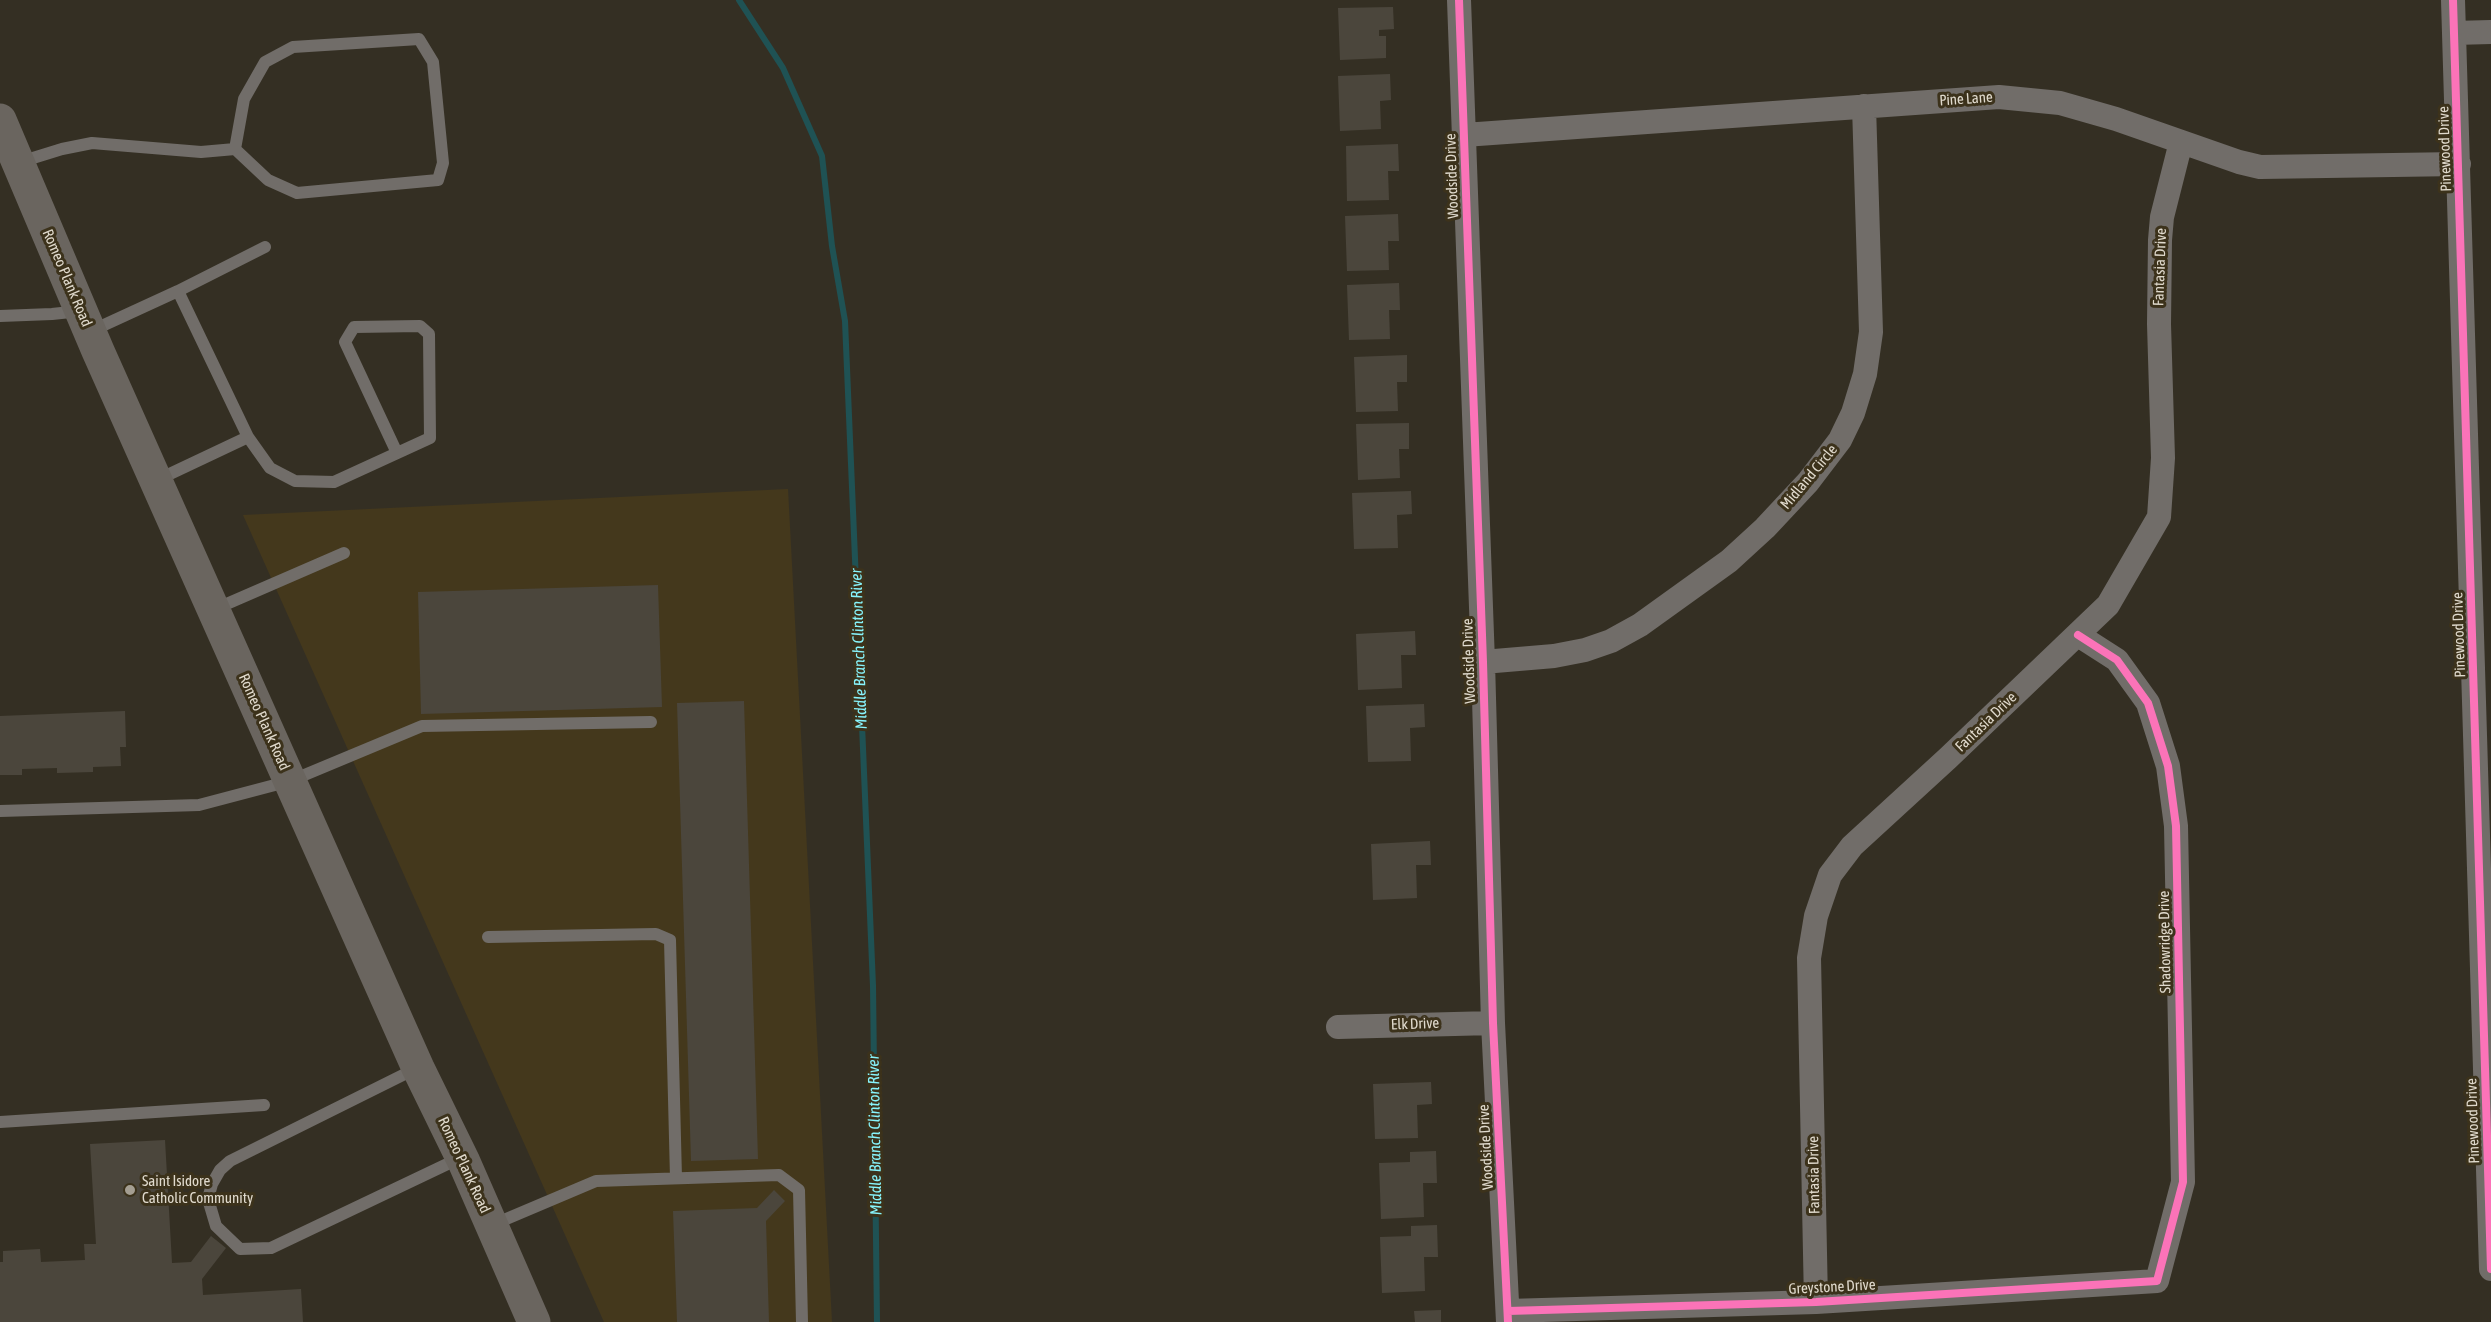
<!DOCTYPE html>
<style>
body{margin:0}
canvas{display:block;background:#342f23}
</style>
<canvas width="2491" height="1322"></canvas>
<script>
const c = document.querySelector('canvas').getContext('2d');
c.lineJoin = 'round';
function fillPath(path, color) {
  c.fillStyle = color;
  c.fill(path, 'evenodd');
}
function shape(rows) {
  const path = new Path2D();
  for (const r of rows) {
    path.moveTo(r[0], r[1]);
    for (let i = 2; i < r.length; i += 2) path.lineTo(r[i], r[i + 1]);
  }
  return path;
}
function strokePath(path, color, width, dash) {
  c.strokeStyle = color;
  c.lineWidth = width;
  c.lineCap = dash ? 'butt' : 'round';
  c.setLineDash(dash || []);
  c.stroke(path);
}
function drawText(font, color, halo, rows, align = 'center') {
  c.font = font + ' "Asap Condensed",sans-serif';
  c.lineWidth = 6;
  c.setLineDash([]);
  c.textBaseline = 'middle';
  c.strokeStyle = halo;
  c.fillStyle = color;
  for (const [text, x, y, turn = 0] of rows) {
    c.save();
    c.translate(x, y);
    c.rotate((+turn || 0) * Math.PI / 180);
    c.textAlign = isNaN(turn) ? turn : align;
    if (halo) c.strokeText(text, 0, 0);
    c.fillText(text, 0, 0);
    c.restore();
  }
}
const built = shape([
 [788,489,832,1322,604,1322,243,515]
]);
const stream = shape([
 [739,0,783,68,822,156,832,246,845,321,873,986,877,1322]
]);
const building = shape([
 [1393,7,1394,29,1379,30,1379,36,1386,36,1386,58,1340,60,1338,8],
 [1390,74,1391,100,1380,101,1381,129,1340,131,1338,76],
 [1398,144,1399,171,1388,171,1389,200,1347,201,1346,146],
 [1398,214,1399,241,1388,241,1389,270,1347,271,1345,216],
 [1399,283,1400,310,1389,310,1390,339,1349,340,1347,285],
 [1407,355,1407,382,1397,382,1398,411,1356,412,1354,357],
 [1409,423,1409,449,1399,449,1400,478,1358,480,1356,424],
 [1411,491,1412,514,1397,515,1398,548,1354,549,1352,493],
 [658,585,662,707,421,714,418,592],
 [1415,631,1416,655,1401,655,1402,688,1358,690,1356,634],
 [744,701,758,1159,691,1161,677,703],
 [1424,704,1425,727,1410,728,1411,761,1368,762,1366,706],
 [125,711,126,747,120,747,121,766,93,767,93,772,57,773,57,768,22,769,22,775,0,775,0,716],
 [1430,841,1431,865,1416,865,1417,898,1373,900,1371,844],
 [1431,1082,1432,1104,1417,1105,1418,1138,1375,1139,1373,1084],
 [165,1140,172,1263,191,1262,211,1236,226,1248,202,1279,203,1295,301,1289,303,1322,0,1322,0,1262,3,1262,3,1251,40,1249,41,1262,85,1260,84,1244,96,1244,90,1144],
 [1436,1151,1437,1183,1423,1183,1424,1217,1381,1219,1379,1163,1410,1162,1410,1152],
 [774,1190,785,1201,766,1221,769,1322,677,1322,673,1211,757,1208],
 [1437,1225,1438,1257,1424,1257,1425,1291,1382,1293,1380,1237,1411,1236,1411,1226],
 [1441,1310,1441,1322,1415,1322,1414,1311]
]);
const lane = shape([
 [20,162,62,149,92,143,201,152,235,149,268,180,297,193,438,180,443,163,433,62,419,39,293,47,265,62,244,99,235,149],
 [0,316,52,314,80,311],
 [91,331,178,291],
 [248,437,178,291,265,247],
 [157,480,248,437,270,468,295,481,334,482,430,438,429,334,420,326,354,327,345,342,397,453],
 [215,609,344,553],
 [0,811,199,805,290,781,422,726,651,722],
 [488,937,656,934,670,940,676,1178],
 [417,1068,230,1161,220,1170,212,1184,208,1199,216,1226,240,1249,271,1248,460,1158],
 [0,1122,264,1105],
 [492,1225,596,1181,779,1175,799,1190,802,1322]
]);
const street = shape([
 [1459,0,1483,662,1493,1023,1508,1322],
 [2453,0,2491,1269],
 [2454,33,2491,32],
 [1464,135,1999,97,2060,103,2116,119,2239,162,2260,167,2459,164],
 [1483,662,1554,656,1585,650,1611,641,1640,625,1729,561,1765,528,1808,482,1840,440,1853,413,1865,374,1871,332,1864,106],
 [1338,1027,1493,1023],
 [1816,1302,1809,958,1816,916,1830,875,1852,846,1948,758,2108,605,2159,517,2163,458,2159,324,2160,240,2162,217,2181,142],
 [1508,1311,1816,1302,2157,1281,2183,1182,2176,826,2168,766,2148,703,2117,660,2078,635]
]);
const secondary = shape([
 [0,120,98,351,418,1068,464,1162,534,1322]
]);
const cycleway = shape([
 [1459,0,1483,662,1493,1023,1508,1322],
 [2453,0,2491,1269],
 [1508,1311,1816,1302,2157,1281,2183,1182,2176,826,2168,766,2148,703,2117,660,2078,635]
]);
const markers = [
 [130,1190,6,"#a49e92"]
];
const streetNames = [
 ["Pine Lane",1966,99,-4],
 ["Pinewood Drive",2445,149,-92],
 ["Woodside Drive",1452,176,-92],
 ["Fantasia Drive",2160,267,-88],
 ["Romeo Plank Road",67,278,67],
 ["Midland Circle",1809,477,-50],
 ["Pinewood Drive",2459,635,-92],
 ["Woodside Drive",1469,661,-92],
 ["Romeo Plank Road",264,722,66],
 ["Fantasia Drive",1986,722,-44],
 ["Shadowridge Drive",2165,942,-91],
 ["Elk Drive",1415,1024,-2],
 ["Pinewood Drive",2473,1121,-92],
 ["Woodside Drive",1486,1147,-93],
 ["Romeo Plank Road",464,1165,65],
 ["Fantasia Drive",1814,1175,-91],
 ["Greystone Drive",1832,1287,-3]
];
const poiNames = [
 ["Saint Isidore",142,1181],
 ["Catholic Community",142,1198]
];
const waterNames = [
 ["Middle Branch Clinton River",859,649,-92],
 ["Middle Branch Clinton River",875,1135,-91]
];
fillPath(built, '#44381c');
strokePath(stream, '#1f5254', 6);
fillPath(building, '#4b463c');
strokePath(lane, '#716d69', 12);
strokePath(street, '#716d69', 24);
strokePath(secondary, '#6a655f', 33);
strokePath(cycleway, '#fb73b8', 8);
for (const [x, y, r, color] of markers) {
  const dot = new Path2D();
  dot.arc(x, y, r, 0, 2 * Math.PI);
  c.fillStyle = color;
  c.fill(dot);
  strokePath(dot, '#3c321b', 2);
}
drawText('15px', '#e0dacd', '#3c321b', streetNames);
drawText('15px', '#e0dacd', '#3c321b', poiNames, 'left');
drawText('italic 16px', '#87f4fc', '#3c321b', waterNames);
</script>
